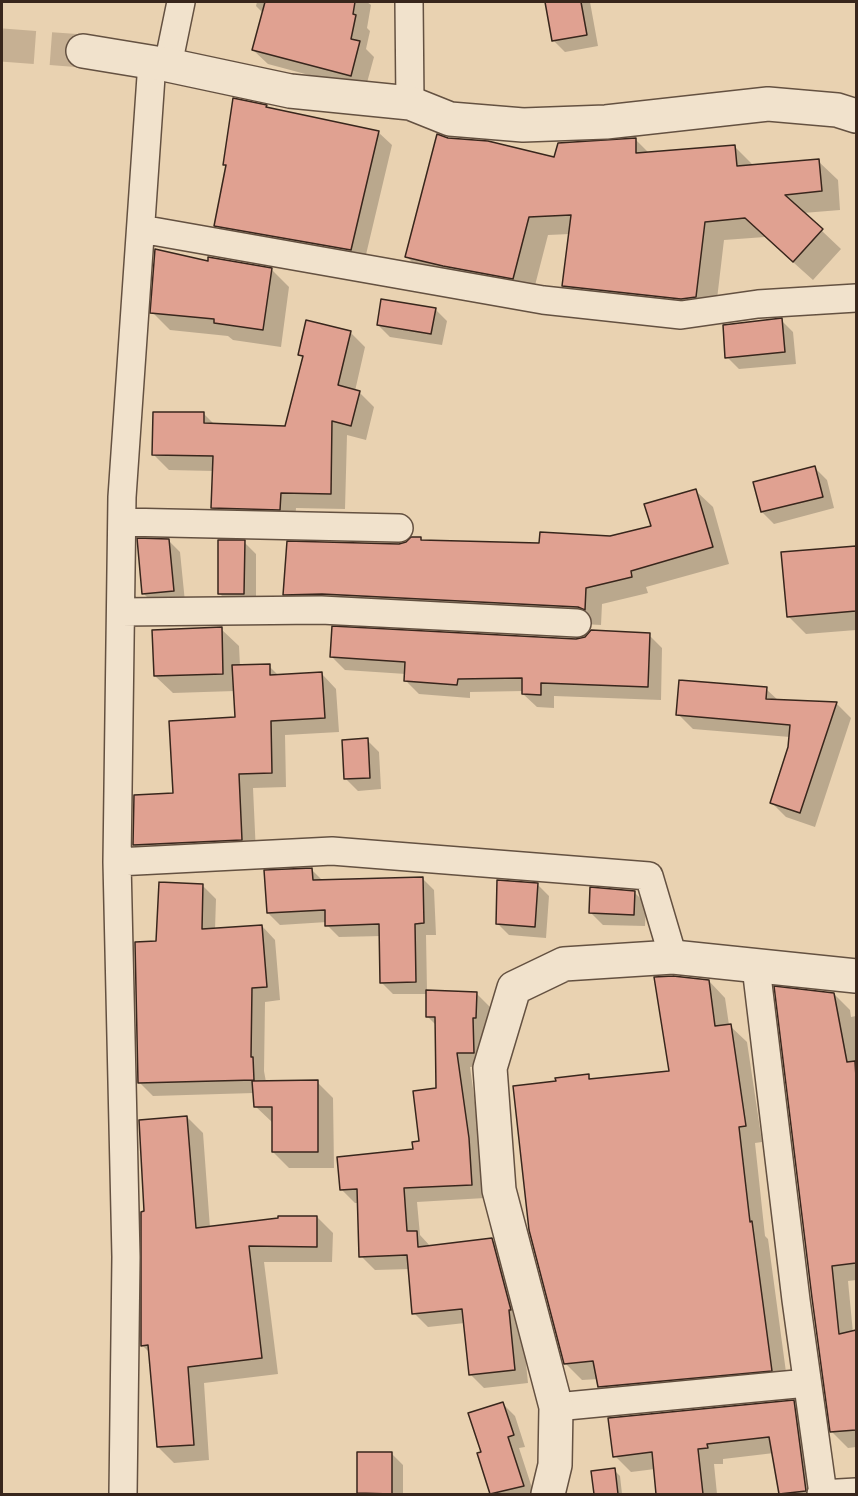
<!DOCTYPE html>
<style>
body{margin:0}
#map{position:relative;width:858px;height:1496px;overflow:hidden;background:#e9d2b1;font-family:Alegreya,serif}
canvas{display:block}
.frame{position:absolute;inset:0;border:3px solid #38261c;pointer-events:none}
</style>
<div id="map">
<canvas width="858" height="1496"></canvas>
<div class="frame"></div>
</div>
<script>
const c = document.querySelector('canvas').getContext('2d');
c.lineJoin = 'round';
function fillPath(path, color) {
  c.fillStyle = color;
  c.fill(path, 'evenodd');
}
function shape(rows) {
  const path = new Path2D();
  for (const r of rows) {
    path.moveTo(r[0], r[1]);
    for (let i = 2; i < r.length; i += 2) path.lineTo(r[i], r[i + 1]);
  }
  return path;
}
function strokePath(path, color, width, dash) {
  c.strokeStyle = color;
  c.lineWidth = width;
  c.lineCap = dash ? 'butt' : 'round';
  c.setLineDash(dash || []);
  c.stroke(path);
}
const shadow = shape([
 [257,2,367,2,371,5,367,28,370,31,366,49,374,57,365,90,268,64,253,50,263,13,256,6],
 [547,2,590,2,598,46,565,52,553,40],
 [266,107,268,109,378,132,392,145,364,263,229,239,216,225,227,167,225,164],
 [448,139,555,159,635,139,649,153,735,147,754,166,818,161,838,180,840,210,803,213,841,249,813,280,765,237,724,240,715,316,583,305,563,286,570,234,548,235,532,297,426,276,407,257],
 [209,262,272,270,289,287,281,347,233,340,228,336,170,330,152,312],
 [435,309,447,321,442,345,390,337,378,325],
 [781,320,793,332,796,364,739,369,727,357],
 [350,332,365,347,355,391,359,392,374,407,366,440,347,435,345,509,296,508,295,524,227,523,212,508,214,471,169,470,154,455,204,414,214,424,286,428,304,359,300,355],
 [815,468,827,480,834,508,774,524,762,512],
 [696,491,713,507,729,564,646,587,648,593,602,604,601,625,339,610,302,611,285,594,399,545,420,539,422,541,541,544,610,538,652,527],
 [168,540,180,552,185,602,155,605,143,593],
 [244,542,256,554,256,606,231,605,219,593],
 [856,548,856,630,806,634,788,616,783,554],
 [221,629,239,646,240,666,269,666,279,676,322,674,336,689,339,732,285,735,286,787,253,788,256,854,149,859,134,845,237,718,235,691,173,693,155,676],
 [649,635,662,648,661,700,554,696,554,708,537,707,523,694,523,691,470,692,470,698,419,694,405,680,406,674,345,670,332,657],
 [766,689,779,701,837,704,851,718,815,827,786,817,771,802,790,747,790,737,693,729,678,714],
 [367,740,379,752,381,789,358,791,346,779],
 [856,783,856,832,855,831],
 [311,869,323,881,422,878,434,890,436,935,426,935,427,991,476,993,490,1007,487,1066,470,1067,482,1153,485,1198,417,1202,420,1235,431,1247,492,1240,506,1254,522,1324,528,1383,484,1388,471,1375,465,1323,428,1327,414,1313,410,1269,375,1270,361,1256,359,1203,355,1203,342,1190,414,1150,421,1143,437,1089,436,1025,427,1016,428,994,393,994,381,982,381,936,339,937,327,925,327,922,280,925,268,913],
 [537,884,549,896,546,938,509,935,497,923],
 [202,885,216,899,215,930,262,926,275,940,280,1000,265,1002,264,1071,266,1082,317,1082,333,1098,334,1168,289,1168,273,1152,273,1123,255,1106,254,1093,153,1096,139,1082,158,943],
 [634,892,646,904,645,926,603,925,591,913],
 [709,981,725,998,729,1025,747,1042,762,1142,755,1143,765,1236,768,1239,788,1387,616,1403,600,1386,598,1379,582,1380,566,1364,588,1076,592,1080,670,1073],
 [834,994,850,1010,851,1017,856,1016,856,1280,848,1281,853,1333,856,1332,856,1447,848,1448,832,1432,813,1298],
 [187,1117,203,1133,210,1228,317,1217,333,1233,332,1262,264,1262,278,1374,204,1383,209,1460,174,1463,158,1447,151,1354,142,1345,146,1213],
 [793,1402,809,1418,820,1494,780,1494,774,1453,723,1459,723,1464,714,1464,717,1494,658,1494,655,1469,631,1472,615,1456],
 [503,1404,515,1416,525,1447,519,1448,534,1494,492,1494,479,1454,483,1453],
 [391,1453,403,1465,403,1494,360,1494,358,1493],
 [614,1470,620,1476,622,1494,595,1494,593,1473]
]);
const building = shape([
 [265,2,355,2,353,14,356,15,351,39,360,41,351,76,252,50,265,2],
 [545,2,581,2,587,35,552,41,545,2],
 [233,98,267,105,266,107,379,131,351,250,214,226,226,165,223,165,233,98],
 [437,134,448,138,488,141,554,157,558,143,636,138,636,153,735,145,737,166,819,159,822,191,785,195,823,229,793,262,745,218,705,222,696,297,681,299,562,286,571,215,529,217,513,279,443,266,405,257,437,134],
 [155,249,208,261,208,257,272,268,263,330,214,323,214,319,150,313,155,249],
 [381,299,436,308,431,334,377,325,381,299],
 [782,318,785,352,725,358,723,325,782,318],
 [306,320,351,331,338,385,360,391,351,426,332,421,331,494,281,493,280,510,211,508,213,456,152,455,153,412,204,412,204,423,285,426,303,356,298,355,306,320],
 [815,466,823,497,761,512,753,482,815,466],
 [696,489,713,547,631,571,632,577,586,588,585,610,578,607,322,594,283,595,287,541,399,544,406,542,411,537,421,537,421,540,539,543,540,532,610,536,651,526,644,504,696,489],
 [137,538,169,539,174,591,142,594,137,538],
 [218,540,245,540,244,594,218,594,218,540],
 [856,546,856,611,787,617,781,552,856,546],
 [332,626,576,639,585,637,591,630,650,633,648,687,541,683,541,695,522,694,522,678,458,679,457,685,404,681,405,662,330,657,332,626],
 [222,627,223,674,154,676,152,630,222,627],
 [270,664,270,675,322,672,325,718,271,721,272,773,239,774,242,840,133,845,134,795,173,793,169,721,235,717,232,665,270,664],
 [679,680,767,687,766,699,837,702,800,813,770,803,788,747,790,725,676,715,679,680],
 [368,738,370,778,344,779,342,740,368,738],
 [312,868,313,880,423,877,424,923,415,924,416,982,380,983,379,924,325,926,325,910,267,913,264,870,312,868],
 [497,880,538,883,535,927,496,924,497,880],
 [159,882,203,884,202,929,262,925,267,987,252,988,251,1057,253,1057,254,1080,138,1083,135,942,156,941,159,882],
 [590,887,635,891,634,915,589,913,590,887],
 [673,976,709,980,715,1026,731,1024,746,1126,739,1127,750,1222,752,1221,772,1371,598,1387,593,1361,564,1364,529,1230,513,1086,556,1081,555,1078,589,1074,589,1079,669,1071,654,977,673,976],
 [774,986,834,993,847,1062,855,1061,856,1077,856,1263,832,1266,839,1334,856,1330,856,1430,830,1432,812,1298,774,986],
 [426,990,477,992,476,1018,473,1018,474,1053,457,1053,469,1138,472,1185,404,1188,407,1231,417,1231,418,1247,492,1238,511,1310,509,1310,515,1370,469,1375,462,1309,412,1314,407,1255,359,1257,357,1189,340,1190,337,1157,413,1149,412,1142,419,1141,413,1091,436,1088,435,1017,426,1017,426,990],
 [318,1080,318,1152,272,1152,272,1107,254,1107,252,1081,318,1080],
 [187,1116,196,1228,278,1218,278,1216,317,1216,317,1247,249,1246,262,1358,188,1367,194,1445,157,1447,148,1345,141,1346,141,1212,144,1211,139,1120,187,1116],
 [794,1400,806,1491,779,1494,769,1437,707,1444,708,1448,698,1449,703,1494,656,1494,652,1452,613,1457,608,1418,794,1400],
 [503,1402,514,1435,508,1437,524,1486,490,1494,477,1453,481,1452,468,1413,503,1402],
 [357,1452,392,1452,392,1494,357,1493,357,1452],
 [615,1468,618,1494,594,1494,591,1471,615,1468]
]);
const tertiaryTunnel = shape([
 [2,45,83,51]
]);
const minor = shape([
 [409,2,410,103],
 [168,65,181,2],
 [141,229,543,300,681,315,758,304,856,298],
 [122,522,399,528],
 [121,612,321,610,577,623],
 [117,862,332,851,649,876,673,957],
 [756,967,796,1300,823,1494],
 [556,1407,807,1383],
 [123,1494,126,1257,117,862,122,497,152,62],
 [821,1494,856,1492]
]);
const tertiary = shape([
 [83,51,168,65,290,91,410,103,450,119,523,125,606,122,768,104,837,110,856,116],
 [548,1494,555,1465,556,1407,499,1190,490,1068,514,988,564,964,673,957,856,976]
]);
fillPath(shadow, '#0003');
fillPath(building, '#e0a191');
strokePath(building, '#38261c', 1.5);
strokePath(tertiaryTunnel, '#c6b093', 33, [33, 16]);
strokePath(minor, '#645141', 30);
strokePath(tertiary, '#645141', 36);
strokePath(minor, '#f1e2cc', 27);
strokePath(tertiary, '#f1e2cc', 33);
</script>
